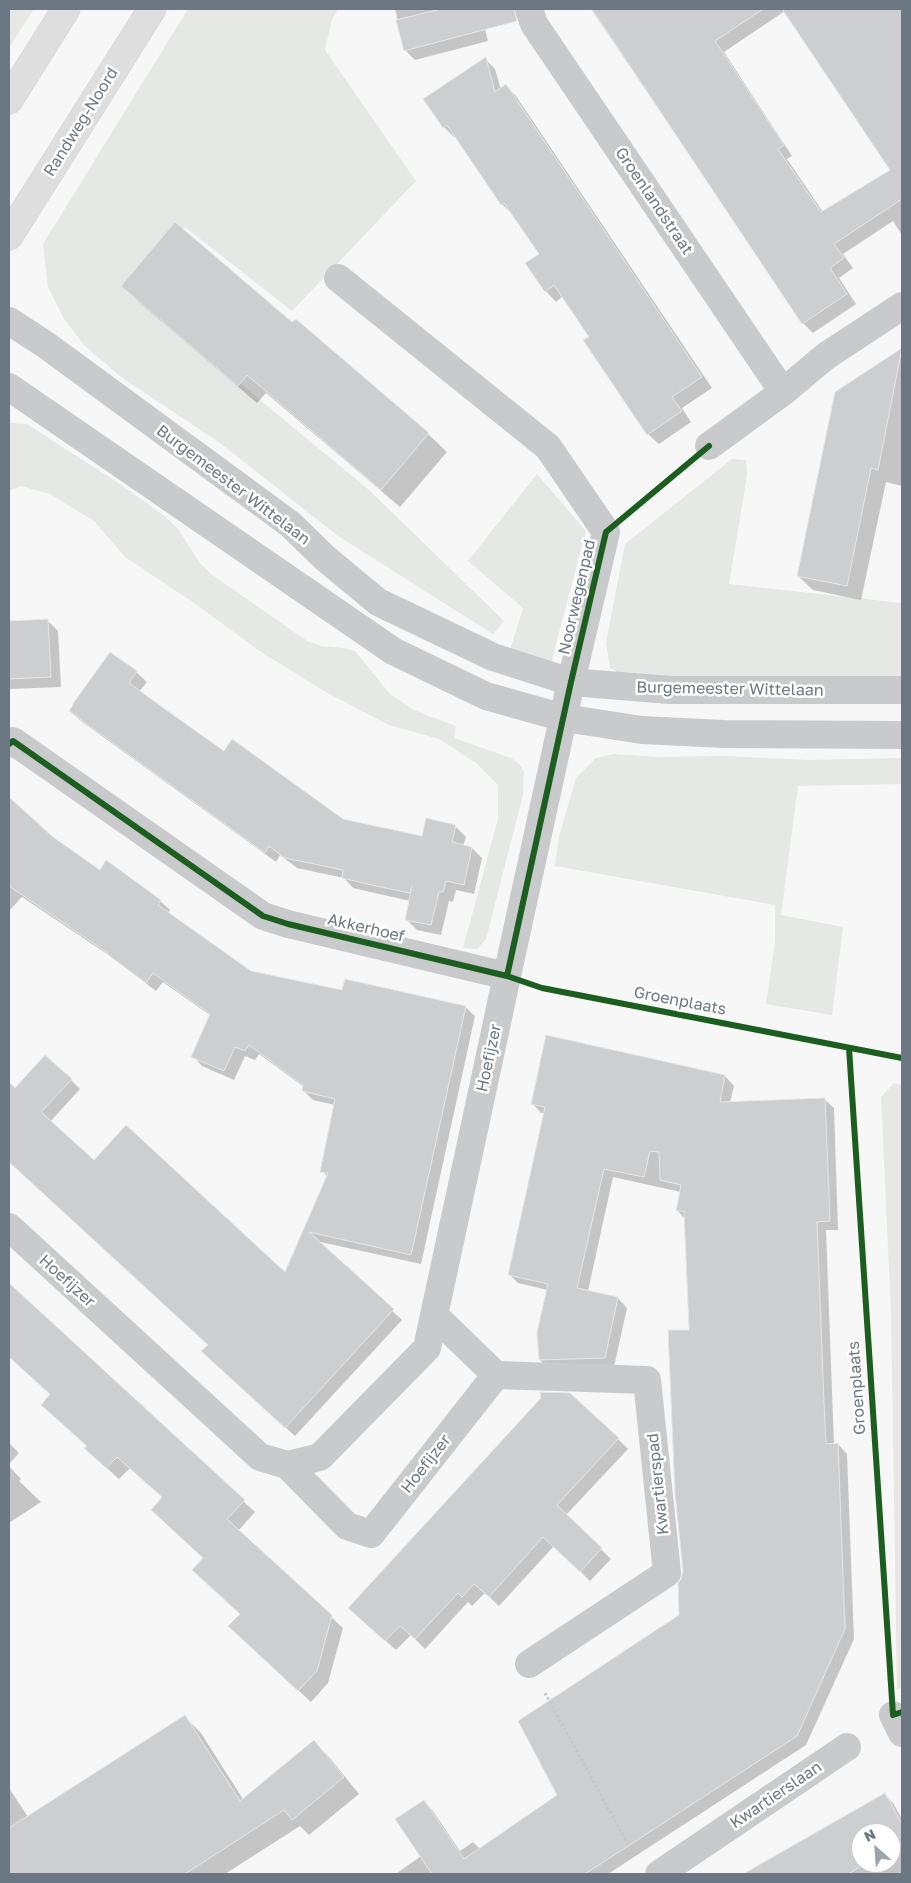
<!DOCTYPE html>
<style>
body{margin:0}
#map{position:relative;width:911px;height:1883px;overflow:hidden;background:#f7f7f7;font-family:"Golos Text",sans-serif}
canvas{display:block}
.frame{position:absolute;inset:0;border:10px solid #6b7883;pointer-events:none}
.north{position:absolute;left:851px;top:1823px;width:50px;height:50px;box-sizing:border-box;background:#fff;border:1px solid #c4c9cd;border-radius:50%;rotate:334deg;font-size:14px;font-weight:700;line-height:20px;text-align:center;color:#6b7883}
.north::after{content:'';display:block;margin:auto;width:18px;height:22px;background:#9ca4ac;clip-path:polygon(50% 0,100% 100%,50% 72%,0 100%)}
</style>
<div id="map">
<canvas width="911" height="1883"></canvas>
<div class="frame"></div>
<div class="north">N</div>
</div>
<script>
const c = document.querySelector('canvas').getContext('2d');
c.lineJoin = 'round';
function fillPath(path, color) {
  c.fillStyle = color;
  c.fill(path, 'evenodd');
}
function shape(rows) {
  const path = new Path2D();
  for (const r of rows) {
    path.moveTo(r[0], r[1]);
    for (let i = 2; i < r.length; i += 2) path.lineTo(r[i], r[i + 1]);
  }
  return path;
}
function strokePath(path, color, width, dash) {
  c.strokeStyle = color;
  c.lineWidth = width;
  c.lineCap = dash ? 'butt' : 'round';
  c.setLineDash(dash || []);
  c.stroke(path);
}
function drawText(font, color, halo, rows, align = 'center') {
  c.font = font + ' "Golos Text",sans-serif';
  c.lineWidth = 5;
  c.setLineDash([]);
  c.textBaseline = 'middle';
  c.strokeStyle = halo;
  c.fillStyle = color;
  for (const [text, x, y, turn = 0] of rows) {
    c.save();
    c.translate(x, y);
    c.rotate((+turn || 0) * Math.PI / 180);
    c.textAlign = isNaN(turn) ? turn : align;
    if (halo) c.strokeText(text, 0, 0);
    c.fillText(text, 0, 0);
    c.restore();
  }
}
const green = shape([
 [9,9,34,9,9,48],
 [188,9,338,9,332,19,325,50,416,181,292,311,185,227,132,294,369,490,504,621,493,634,338,536,220,443,121,377,84,345,64,319,48,287,43,244],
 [9,423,27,424,120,484,167,518,178,529,200,563,211,574,307,641,321,646,344,648,355,651,390,694,416,711,456,726,454,738,511,758,519,764,524,771,523,795,486,939,477,949,463,948,498,819,498,785,476,763,439,739,389,725,329,694,258,650,197,605,125,557,94,521,50,494,21,486,9,491],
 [732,459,746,460,747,475,729,584,902,603,902,678,629,679,610,668,606,643,625,544],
 [537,474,586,531,551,663,510,650,523,608,468,561],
 [614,754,660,757,724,756,808,760,902,758,902,784,798,786,781,915,843,927,832,1015,766,1004,775,942,775,905,555,866,559,837,576,778,596,758],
 [894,1083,902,1085,902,1688,897,1689,891,1312,881,1097]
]);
const shadow = shape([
 [395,9,480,9,488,41,415,60,405,50],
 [591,9,902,9,902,235,893,221,843,254,853,268,839,278,856,304,813,333,803,323],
 [785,11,891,171,823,212,787,159,792,156,724,52],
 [485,59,495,69,501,90,506,86,516,96,712,388,682,408,691,422,659,444,648,434,585,341,590,337,563,296,556,302,546,291,540,254,513,214,512,214,502,204,456,136,454,137,444,127],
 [122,286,292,324,428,434,447,452,400,507,266,393,257,403,141,304],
 [902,349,902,486,886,482,861,600,813,590,798,576,836,393],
 [48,621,58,631,61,687,9,689,9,622],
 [110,653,136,672,147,682,139,692,224,753,343,820,423,837,455,826,466,837,463,846,472,848,482,858,474,894,456,890,453,902,449,901,441,935,417,930,406,919,410,901,353,888,344,878,297,868,280,855,276,862,81,721,70,711],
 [9,798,53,838,100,872,107,862,160,901,170,910,168,913,251,972,343,991,465,1007,475,1016,421,1264,316,1241,402,1320,295,1436,212,1361,209,1345,9,1161,9,1084,15,1089,71,1080,80,1089,50,1122,94,1162,285,1274,328,1177,322,1171,335,1105,313,1100,303,1090,304,1087,259,1054,255,1060,245,1056,234,1080,202,1066,193,1056,211,1016,163,982,156,991,113,958,22,897,9,911],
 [547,1037,725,1076,734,1086,730,1102,824,1099,834,1108,838,1230,826,1230,834,1444,838,1444,847,1454,854,1639,806,1745,608,1874,399,1874,397,1873,421,1856,424,1801,433,1811,460,1851,473,1842,480,1849,558,1796,680,1616,684,1571,690,1331,685,1219,678,1211,681,1192,613,1177,588,1291,618,1298,627,1308,614,1367,549,1369,540,1360,548,1290,518,1283,509,1274,545,1113,541,1113,532,1103],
 [9,1285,255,1512,238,1531,343,1628,328,1683,311,1702,242,1638,241,1614,164,1498,130,1468,119,1479,98,1460,51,1395,9,1356],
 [618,1439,628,1449,566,1515,611,1559,590,1581,554,1546,499,1606,485,1593,472,1606,468,1602,425,1649,411,1635,396,1650,360,1618],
 [9,1443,19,1453,9,1464],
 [9,1466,21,1479,19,1481,41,1502,9,1523],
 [185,1717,201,1733,243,1799,314,1742,330,1758,359,1794,309,1835,300,1826,225,1874,9,1874,9,1788,28,1817],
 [884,1794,893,1803,902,1819,902,1874,746,1874],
 [861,1833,891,1833,891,1863,861,1863]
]);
const building = shape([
 [441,9,514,9,517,21,404,51,396,20,441,9],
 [592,9,763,9,715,41,784,145,778,149,821,212,890,170,782,9,902,9,902,199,834,244,844,258,830,268,847,294,802,324,592,9],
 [486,57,495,92,506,84,702,377,672,397,682,411,647,435,583,340,589,337,554,285,545,292,525,263,539,254,504,203,501,205,447,125,443,128,423,99,486,57],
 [175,222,292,322,296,319,429,433,381,490,247,375,238,386,121,286,175,222],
 [902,348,878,470,871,468,847,586,797,576,835,392,902,348],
 [48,619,51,677,9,679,9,621,48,619],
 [110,652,137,671,129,683,169,712,224,751,232,739,343,819,422,836,426,818,456,825,452,842,472,847,464,885,446,881,443,892,439,892,431,925,405,920,412,886,410,893,376,886,342,878,343,870,285,858,269,846,265,853,69,711,73,705,72,705,110,652],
 [9,797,53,837,100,870,106,860,161,900,158,905,251,971,342,990,345,979,466,1006,411,1255,309,1232,394,1309,285,1428,201,1351,208,1345,9,1162,9,1082,15,1088,45,1055,72,1079,41,1112,94,1160,126,1125,285,1272,328,1173,320,1172,335,1099,302,1091,303,1085,249,1045,245,1051,235,1047,224,1071,191,1057,210,1014,153,973,146,983,107,954,108,953,9,886,9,797],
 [546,1035,725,1075,720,1102,825,1098,830,1221,817,1222,824,1403,826,1444,838,1443,845,1629,797,1736,585,1874,432,1874,395,1819,424,1800,464,1859,557,1795,518,1721,679,1615,678,1583,681,1579,683,1571,675,1493,668,1330,689,1330,684,1211,676,1211,681,1185,660,1180,659,1152,650,1151,644,1177,604,1169,577,1288,618,1297,605,1358,539,1360,537,1332,548,1284,508,1275,545,1107,531,1104,546,1035],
 [9,1283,245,1500,227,1519,332,1615,317,1671,298,1691,228,1626,240,1614,192,1570,203,1558,151,1510,162,1497,117,1457,106,1468,84,1448,87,1446,41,1405,50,1394,9,1357,9,1283],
 [540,1392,570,1393,619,1438,557,1505,602,1548,580,1572,543,1537,489,1597,474,1584,462,1597,458,1593,415,1639,400,1626,385,1641,348,1608,541,1398,540,1392],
 [185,1715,240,1801,314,1740,344,1777,292,1820,284,1810,185,1874,9,1874,9,1828,185,1715],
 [885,1793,902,1824,902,1842,891,1849,891,1833,861,1833,861,1863,867,1863,848,1874,743,1874,885,1793]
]);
const path = shape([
 [545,1693,632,1852]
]);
const minor = shape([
 [529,9,534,24,783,392],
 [9,321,46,345,290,524,325,558,378,602,493,657,571,682,670,690,902,690],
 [9,387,393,651,486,696,564,718,642,730,724,734,902,735],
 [709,446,783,392,826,356,902,306],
 [9,744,13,741,263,916,288,924,507,976,571,682,606,532,548,447,338,278],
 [9,1227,260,1457,287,1465,347,1526,371,1534,496,1375,434,1315],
 [496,1375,647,1380,667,1573,529,1664],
 [287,1465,320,1457,427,1348,507,976],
 [893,1715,902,1733],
 [659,1874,847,1747]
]);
const major = shape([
 [9,100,66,9],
 [9,236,152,9]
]);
const cycleway = shape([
 [9,744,13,741,263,916,288,924,507,976,571,682,606,532,709,446],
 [507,976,542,988,902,1058],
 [849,1048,893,1715,902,1712]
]);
const streetNames = [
 ["Randweg-Noord",81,122,-58],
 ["Groenlandstraat",654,201,56],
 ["Burgemeester Wittelaan",233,485,37],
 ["Noorwegenpad",577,597,-77],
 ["Burgemeester Wittelaan",730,689,1],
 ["Akkerhoef",366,928,13],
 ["Groenplaats",680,1001,11],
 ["Hoefijzer",489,1058,-78],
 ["Hoefijzer",67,1281,42],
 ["Groenplaats",857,1388,-94],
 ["Hoefijzer",426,1464,-52],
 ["Kwartierspad",658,1484,-96],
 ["Kwartierslaan",776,1795,-34]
];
fillPath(green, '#e6e8e5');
fillPath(shadow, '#0003');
fillPath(building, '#cdcecf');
strokePath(building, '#e6e6e6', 1);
strokePath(major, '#d2d3d4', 29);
strokePath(path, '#c7c7c8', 3, [2.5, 2.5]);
strokePath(minor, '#c8cacb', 28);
strokePath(major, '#dededf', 28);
strokePath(cycleway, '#1b5e20', 6);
drawText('16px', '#6b7883', '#fff', streetNames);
</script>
